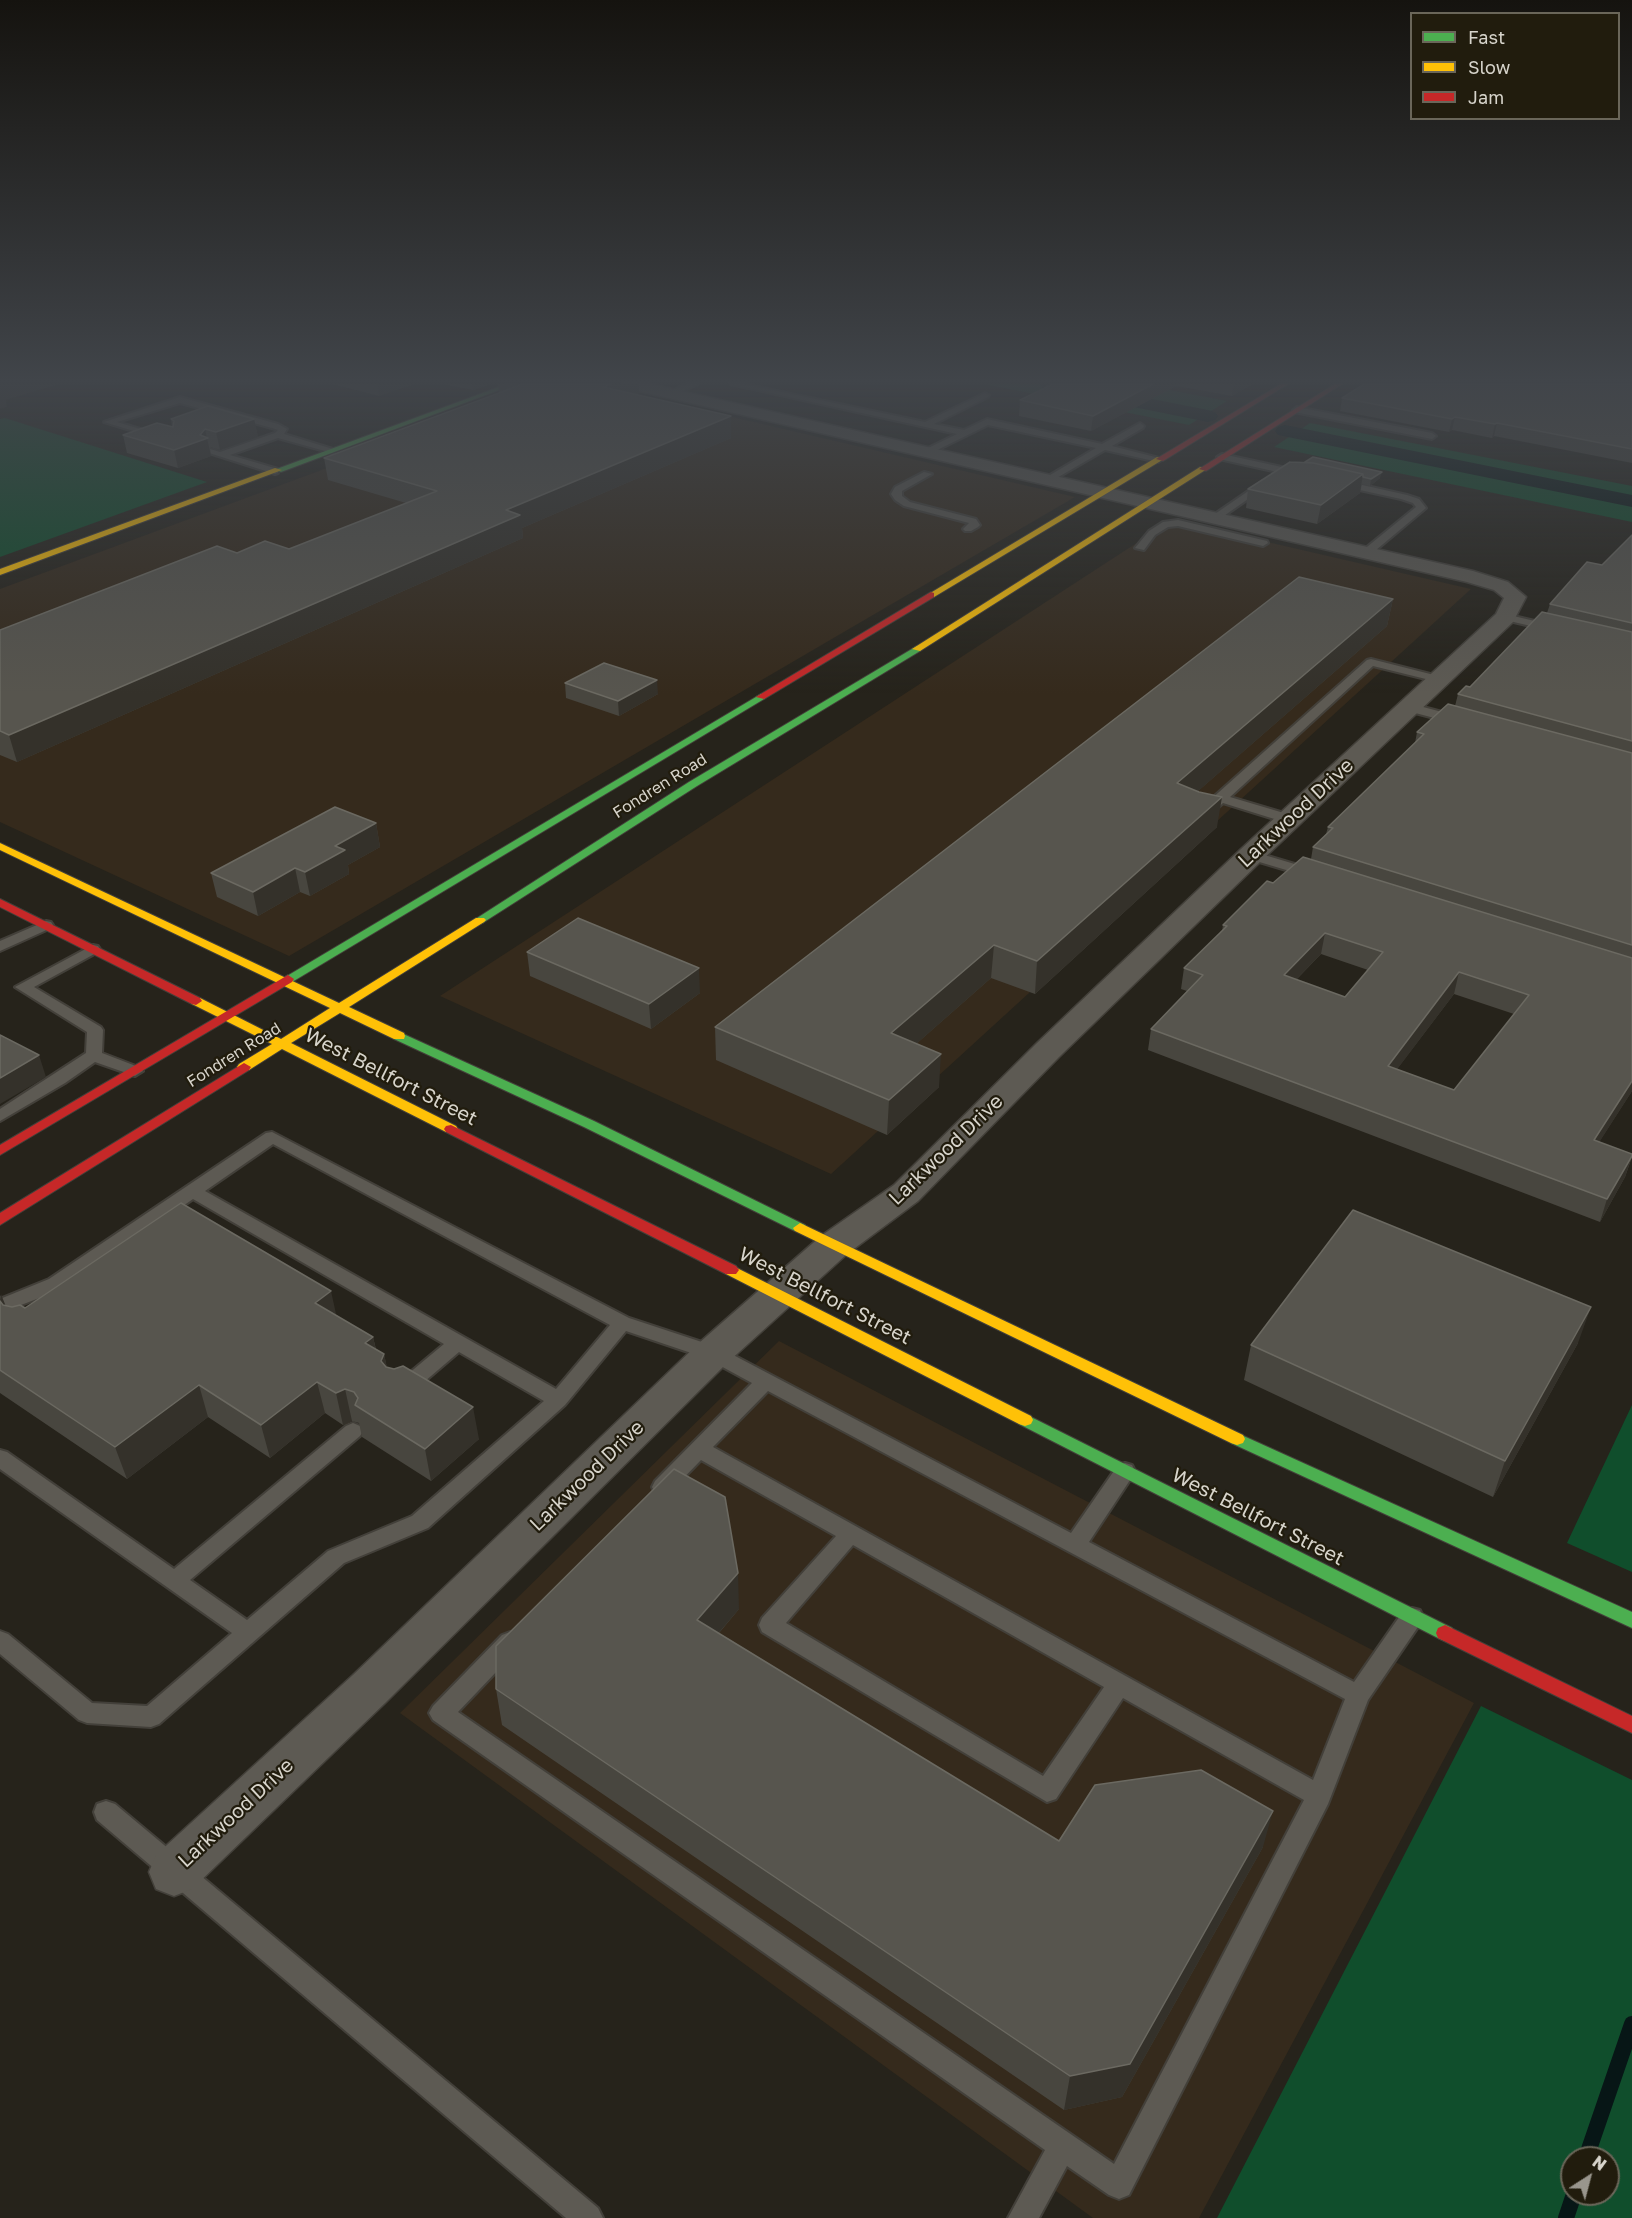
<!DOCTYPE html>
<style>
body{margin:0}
#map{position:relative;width:1632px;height:2218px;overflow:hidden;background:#26231b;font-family:"Golos Text",sans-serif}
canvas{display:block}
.legend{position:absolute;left:1410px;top:12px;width:210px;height:108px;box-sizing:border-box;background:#211c0d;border:2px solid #6a6659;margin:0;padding:8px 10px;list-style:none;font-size:18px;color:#d7d4cb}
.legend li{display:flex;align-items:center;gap:12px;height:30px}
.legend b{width:30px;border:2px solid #6a6659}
.north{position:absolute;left:1560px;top:2146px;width:60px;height:60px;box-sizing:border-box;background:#211c0d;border:2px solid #6a6659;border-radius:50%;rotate:36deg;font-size:16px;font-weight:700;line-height:24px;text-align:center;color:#d7d4cb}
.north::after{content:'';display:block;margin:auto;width:21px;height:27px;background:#99968d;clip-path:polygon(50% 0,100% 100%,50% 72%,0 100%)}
</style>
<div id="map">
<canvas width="1632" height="2218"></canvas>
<ul class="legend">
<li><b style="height:8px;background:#4caf50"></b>Fast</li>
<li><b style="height:8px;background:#ffc107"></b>Slow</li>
<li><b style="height:8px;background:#c62828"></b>Jam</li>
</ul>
<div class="north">N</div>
</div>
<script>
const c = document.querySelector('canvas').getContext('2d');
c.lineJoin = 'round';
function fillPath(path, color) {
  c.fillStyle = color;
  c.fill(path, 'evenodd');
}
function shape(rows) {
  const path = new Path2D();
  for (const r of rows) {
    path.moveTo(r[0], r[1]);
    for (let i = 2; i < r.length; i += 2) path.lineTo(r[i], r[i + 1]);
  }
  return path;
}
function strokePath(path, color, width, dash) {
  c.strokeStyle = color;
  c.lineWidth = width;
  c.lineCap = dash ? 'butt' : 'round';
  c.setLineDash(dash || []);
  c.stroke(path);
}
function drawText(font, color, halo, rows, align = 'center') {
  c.font = font + ' "Golos Text",sans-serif';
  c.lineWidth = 4.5;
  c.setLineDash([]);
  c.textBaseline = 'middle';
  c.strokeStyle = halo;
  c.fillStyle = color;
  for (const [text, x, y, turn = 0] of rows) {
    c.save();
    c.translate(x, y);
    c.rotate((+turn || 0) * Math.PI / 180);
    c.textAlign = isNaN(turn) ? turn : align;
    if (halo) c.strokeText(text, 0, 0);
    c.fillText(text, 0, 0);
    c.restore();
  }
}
const commercial = shape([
 [554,384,591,384,1075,497,289,956,0,822,0,589],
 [1172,520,1471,589,831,1174,440,996],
 [779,1341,1474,1703,1199,2218,1093,2218,400,1713]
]);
const green = shape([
 [984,384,1139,384,1227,401,1189,425],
 [5,418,207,482,0,557,0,419],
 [1310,423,1632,486,1632,522,1274,447],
 [1632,1405,1632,1572,1567,1543],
 [1481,1706,1632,1780,1632,2218,1217,2218],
 [1572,2158,1608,2158,1608,2194,1572,2194]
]);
const stream = shape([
 [1586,2158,1632,2024],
 [1566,2218,1574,2194]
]);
const canal = shape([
 [1040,384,1076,384,1208,410,1215,412,1218,416,1215,420,1208,422,1049,390,1042,388,1040,384],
 [1285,425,1632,495,1632,507,1278,435,1275,431,1278,427,1285,425]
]);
const lane = shape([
 [687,384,698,384,674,395,667,393,687,384],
 [730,384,744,384,925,422,985,393,989,395,988,397,934,424,964,430,987,419,1102,444,1140,423,1144,426,1143,428,1112,446,1163,459,1158,462,1105,450,1048,483,1045,482,1045,478,1096,448,988,425,927,455,923,452,924,450,957,434,730,384],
 [180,397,278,424,287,429,284,434,336,450,332,453,278,438,230,455,278,469,278,473,275,474,206,452,210,449,220,452,275,433,278,430,272,428,180,403,117,422,160,435,160,439,104,422,180,397],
 [1297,407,1432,433,1436,436,1432,439,1294,412,1293,410,1297,407],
 [1222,454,1300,471,1305,474,1300,477,1219,459,1217,457,1222,454],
 [924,472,932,474,902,491,902,496,910,502,976,519,980,525,978,527,971,531,965,531,963,529,969,523,904,506,895,500,891,494,895,487,924,472],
 [1340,480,1407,495,1419,499,1426,508,1370,555,1362,555,1362,551,1416,507,1413,503,1401,499,1337,485,1337,481,1340,480],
 [1263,481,1271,483,1218,520,1212,520,1212,516,1263,481],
 [1178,520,1267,541,1268,543,1263,546,1178,526,1168,527,1155,535,1144,550,1135,548,1149,531,1163,522,1178,520],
 [1505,614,1556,626,1557,628,1552,631,1501,619,1501,615,1505,614],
 [1371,659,1442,677,1444,679,1438,682,1373,666,1230,797,1294,816,1296,819,1294,822,1284,822,1223,803,1210,815,1200,815,1198,812,1200,809,1367,660,1371,659],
 [1408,703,1461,717,1463,720,1457,724,1404,710,1402,707,1408,703],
 [1251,851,1318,871,1320,874,1313,878,1246,858,1244,855,1246,852,1251,851],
 [46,921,51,922,53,925,51,928,0,951,0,941,46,921],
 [93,945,98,946,100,949,98,952,34,987,101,1027,103,1030,102,1053,141,1068,143,1071,135,1076,95,1062,65,1083,0,1121,0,1109,86,1053,87,1032,15,987,93,945],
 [272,1132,629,1318,720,1348,1071,1533,1118,1465,1125,1463,1132,1465,1135,1471,1132,1477,1089,1542,1354,1682,1404,1610,1412,1608,1420,1610,1423,1617,1420,1624,1368,1700,1328,1804,1129,2195,1119,2199,1109,2195,1067,2166,1039,2218,1008,2218,1045,2150,433,1720,429,1713,433,1706,502,1635,510,1632,518,1635,521,1642,518,1649,458,1712,1114,2164,1304,1800,1123,1698,1056,1799,1047,1802,762,1632,759,1625,762,1618,836,1536,701,1460,669,1493,662,1495,655,1493,652,1487,655,1481,752,1383,706,1358,626,1331,565,1405,428,1528,344,1563,159,1724,151,1727,87,1723,79,1720,0,1654,0,1631,8,1634,92,1703,147,1706,232,1633,0,1469,0,1450,7,1452,174,1569,346,1426,353,1423,360,1426,363,1431,360,1436,190,1580,247,1620,328,1551,412,1516,544,1401,459,1352,410,1394,403,1396,396,1394,393,1389,396,1384,444,1344,193,1199,63,1289,0,1313,0,1299,49,1279,266,1133,272,1132],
 [273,1144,610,1325,556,1389,205,1191,273,1144],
 [768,1391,1345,1699,1313,1780,713,1447,768,1391],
 [853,1545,1104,1687,1043,1776,786,1623,853,1545],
 [106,1801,115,1804,598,2208,603,2218,566,2218,97,1820,94,1812,97,1804,106,1801]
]);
const street = shape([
 [622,384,650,384,1473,571,1508,582,1526,597,1513,622,1261,861,1059,1057,918,1201,847,1254,727,1363,385,1703,192,1889,174,1896,156,1889,149,1872,156,1855,353,1675,699,1343,821,1236,894,1185,1037,1043,1241,849,1496,614,1504,598,1494,590,1467,582,630,389,622,384]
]);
const fast = shape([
 [507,384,515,384,281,472,274,470,507,384],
 [917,646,922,649,920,651,697,786,484,922,480,924,474,920,689,782,917,646],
 [761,694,766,697,764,699,292,982,288,983,282,979,761,694],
 [399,1032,594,1121,805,1225,807,1228,805,1231,795,1231,584,1127,394,1039,393,1036,399,1032],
 [1025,1414,1452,1628,1454,1633,1452,1638,1445,1641,1438,1638,1019,1424,1017,1420,1019,1416,1025,1414],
 [1237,1433,1632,1612,1632,1628,1231,1443,1229,1439,1231,1435,1237,1433]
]);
const slow = shape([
 [1157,457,1164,459,934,597,927,595,1157,457],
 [1200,467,1207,469,920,651,912,649,1200,467],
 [275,468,282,470,0,575,0,569,275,468],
 [0,843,339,1003,476,918,484,918,486,920,484,922,349,1007,404,1033,405,1036,404,1039,394,1039,340,1013,291,1043,456,1126,458,1129,456,1132,446,1132,282,1049,249,1070,239,1070,237,1067,239,1064,272,1044,192,1004,190,1001,192,998,200,998,281,1039,330,1008,0,850,0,843],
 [800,1223,1243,1435,1245,1439,1243,1443,1237,1445,1231,1443,795,1231,793,1228,800,1223],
 [731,1265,1031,1416,1033,1420,1031,1424,1025,1426,1019,1424,726,1274,723,1270,726,1266,731,1265]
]);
const jam = shape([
 [1281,384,1288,384,1163,461,1156,459,1281,384],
 [1335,384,1342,384,1206,471,1199,469,1335,384],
 [931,592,934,593,934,597,764,699,756,697,931,592],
 [0,899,200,998,202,1001,196,1005,192,1004,0,907,0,899],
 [288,975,294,979,292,982,0,1155,0,1145,288,975],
 [244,1063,251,1067,249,1070,0,1225,0,1213,244,1063],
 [451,1125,736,1266,739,1270,736,1274,726,1274,446,1132,444,1129,446,1126,451,1125],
 [1445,1625,1632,1716,1632,1733,1438,1638,1436,1633,1438,1628,1445,1625]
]);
const wall = shape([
 [332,384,414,384,379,396],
 [443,384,491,384,473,390],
 [498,384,639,384,639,393,636,395,731,438,522,528,523,538,17,762,0,755,0,630,237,553,289,549,406,503,328,480,324,458,499,393],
 [1053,384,1253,384,1232,396,1176,386,1091,431,1019,416,1020,400],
 [1632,384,1632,463,1494,436,1492,438,1452,430,1449,432,1340,411,1342,398],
 [171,419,254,419,258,437,220,450,210,447,211,456,178,468,127,453,123,435,172,427],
 [1305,462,1380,478,1370,486,1362,484,1360,493,1317,524,1246,508,1248,489],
 [1632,535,1632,1091,1599,1142,1632,1157,1625,1177,1600,1222,1148,1050,1151,1029,1187,991,1181,989,1184,968,1222,931,1223,925,1273,883,1311,859,1313,847,1326,834,1328,827,1415,743,1417,732,1455,706,1458,694,1470,687,1547,613,1550,604,1602,565],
 [1321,954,1368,970,1345,997,1296,980],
 [1454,994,1514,1014,1454,1090,1397,1069],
 [1393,599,1387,626,1198,791,1217,827,1035,994,991,978,916,1044,939,1087,887,1135,716,1060,715,1027],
 [565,683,658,694,619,716,566,698],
 [376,823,380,847,348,865,349,874,310,896,300,892,258,916,217,897,211,873],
 [527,952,700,993,651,1029,530,976],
 [0,1295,6,1306,12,1307,337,1316,373,1337,376,1349,384,1354,387,1368,479,1439,431,1481,362,1437,359,1423,352,1421,343,1425,325,1413,270,1458,208,1417,127,1479,0,1393],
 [1578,1343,1493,1497,1244,1380,1251,1345],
 [739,1609,719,1633,1059,1841,1263,1847,1122,2097,1064,2110,502,1725,496,1689]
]);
const shadedWall = shape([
 [0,384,59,384,6,400,7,407,0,409],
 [378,384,414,384,379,396],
 [472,384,491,384,473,390],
 [611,384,639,384,639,393,604,407,603,387],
 [1153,384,1176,384,1176,386,1091,431,1093,416],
 [1233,384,1253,384,1232,396],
 [731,416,731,438,522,528,523,538,17,762,9,735,506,510],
 [1455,417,1452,430,1449,432,1452,419],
 [254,419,258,437,220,450,216,432],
 [1497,423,1494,436,1492,438,1495,424],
 [205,429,211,456,178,468,174,450,200,435],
 [1382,472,1380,478,1370,486,1371,479],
 [1363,474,1360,493,1317,524,1321,505],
 [1393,599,1387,626,1173,813,1177,783],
 [657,680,658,694,619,716,618,701],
 [1222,797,1217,827,1035,994,1037,961],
 [376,823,380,847,348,865,349,874,310,896,305,872,335,846],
 [295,868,300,892,258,916,253,892],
 [1325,933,1321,954,1280,996,1284,975],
 [994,945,991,978,890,1067,891,1033],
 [699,968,700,993,651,1029,649,1004],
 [1459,972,1454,994,1383,1088,1388,1066],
 [941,1054,939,1087,887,1135,889,1100],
 [39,1055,46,1077,0,1104,0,1078],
 [1632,1081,1632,1091,1586,1163,1594,1140],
 [1632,1156,1625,1177,1600,1222,1607,1199],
 [331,1291,338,1323,315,1303],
 [1,1294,13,1325,0,1302],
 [1591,1307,1578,1343,1493,1497,1505,1461],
 [373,1337,380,1369,365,1343],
 [384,1354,391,1386,381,1361],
 [317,1382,325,1413,270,1458,261,1425],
 [199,1385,208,1417,127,1479,115,1447],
 [345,1389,352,1421,343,1425,336,1393],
 [473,1407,479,1439,431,1481,425,1449],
 [738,1573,739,1609,699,1656,697,1620],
 [1273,1811,1263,1847,1122,2097,1064,2110,1070,2076]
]);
const building = shape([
 [523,384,611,384,603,387,731,416,506,510,520,515,9,735,0,731,0,630,217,546,237,553,265,541,289,549,437,491,324,458,523,384],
 [1053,384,1153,384,1093,416,1020,400,1053,384],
 [1364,384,1632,384,1632,449,1497,423,1495,424,1455,417,1452,419,1342,398,1364,384],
 [208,406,254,419,216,432,205,429,200,435,208,438,174,450,123,435,157,423,173,427,174,421,171,419,208,406],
 [1313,457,1382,472,1371,479,1363,477,1363,474,1313,463,1305,462,1313,457],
 [1290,462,1313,463,1363,474,1321,505,1248,489,1290,462],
 [1632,535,1632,623,1550,604,1587,562,1602,565,1632,535],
 [1299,577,1393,599,1177,783,1199,792,1222,797,1037,961,994,945,891,1033,941,1054,889,1100,715,1027,1299,577],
 [1542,612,1632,632,1632,741,1458,694,1466,686,1470,687,1542,612],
 [604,663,657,680,618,701,565,683,604,663],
 [1448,704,1632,753,1632,945,1313,847,1333,828,1328,827,1424,734,1417,732,1448,704],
 [335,807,376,823,335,846,345,850,305,872,295,868,253,892,211,873,335,807],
 [1303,857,1632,958,1632,1081,1594,1140,1632,1154,1632,1156,1607,1199,1151,1029,1203,975,1184,968,1227,926,1223,925,1267,881,1273,883,1303,857],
 [1325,933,1383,952,1345,997,1284,975,1325,933],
 [1459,972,1529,995,1454,1090,1388,1066,1459,972],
 [578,918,699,968,649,1004,527,952,578,918],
 [0,1035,39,1055,0,1078,0,1035],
 [181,1203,331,1291,315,1303,373,1337,365,1343,384,1354,381,1361,386,1367,394,1369,403,1366,473,1407,425,1449,355,1405,358,1398,354,1392,345,1389,336,1393,317,1382,261,1425,199,1385,115,1447,0,1370,0,1301,3,1305,12,1307,20,1305,25,1308,181,1203],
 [1353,1210,1591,1307,1505,1461,1251,1345,1353,1210],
 [674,1469,725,1497,738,1573,697,1620,1059,1841,1095,1785,1201,1770,1273,1811,1130,2064,1070,2076,496,1689,496,1646,674,1469]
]);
const farStreetnames = [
 ["Fondren Road",660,786,-32],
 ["Fondren Road",234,1055,-32]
];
const streetNames = [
 ["Larkwood Drive",1296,813,-43],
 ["West Bellfort Street",391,1077,27],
 ["Larkwood Drive",946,1150,-44],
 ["West Bellfort Street",825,1296,27],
 ["Larkwood Drive",587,1476,-44],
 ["West Bellfort Street",1258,1517,27],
 ["Larkwood Drive",236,1813,-43]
];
fillPath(commercial, '#352a1c');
fillPath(green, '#104e2c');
strokePath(stream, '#071616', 16);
fillPath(canal, '#071616');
strokePath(lane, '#43403a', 4);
strokePath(street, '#43403a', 3);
strokePath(fast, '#43403a', 2);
strokePath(slow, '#43403a', 2);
strokePath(jam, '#43403a', 2);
fillPath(lane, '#5d5a53');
fillPath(street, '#5d5a53');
fillPath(fast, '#4caf50');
fillPath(slow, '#ffc107');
fillPath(jam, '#c62828');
fillPath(wall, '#48463f');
fillPath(shadedWall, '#34312a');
fillPath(building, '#57554e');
strokePath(building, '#6b6961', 1.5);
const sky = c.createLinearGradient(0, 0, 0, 694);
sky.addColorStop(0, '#15130f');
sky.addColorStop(0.55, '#41454a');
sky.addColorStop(1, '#41454a00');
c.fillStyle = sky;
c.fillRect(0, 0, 1632, 694);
drawText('16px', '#d7d4cb', '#211c0d', farStreetnames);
drawText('20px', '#d7d4cb', '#211c0d', streetNames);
</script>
